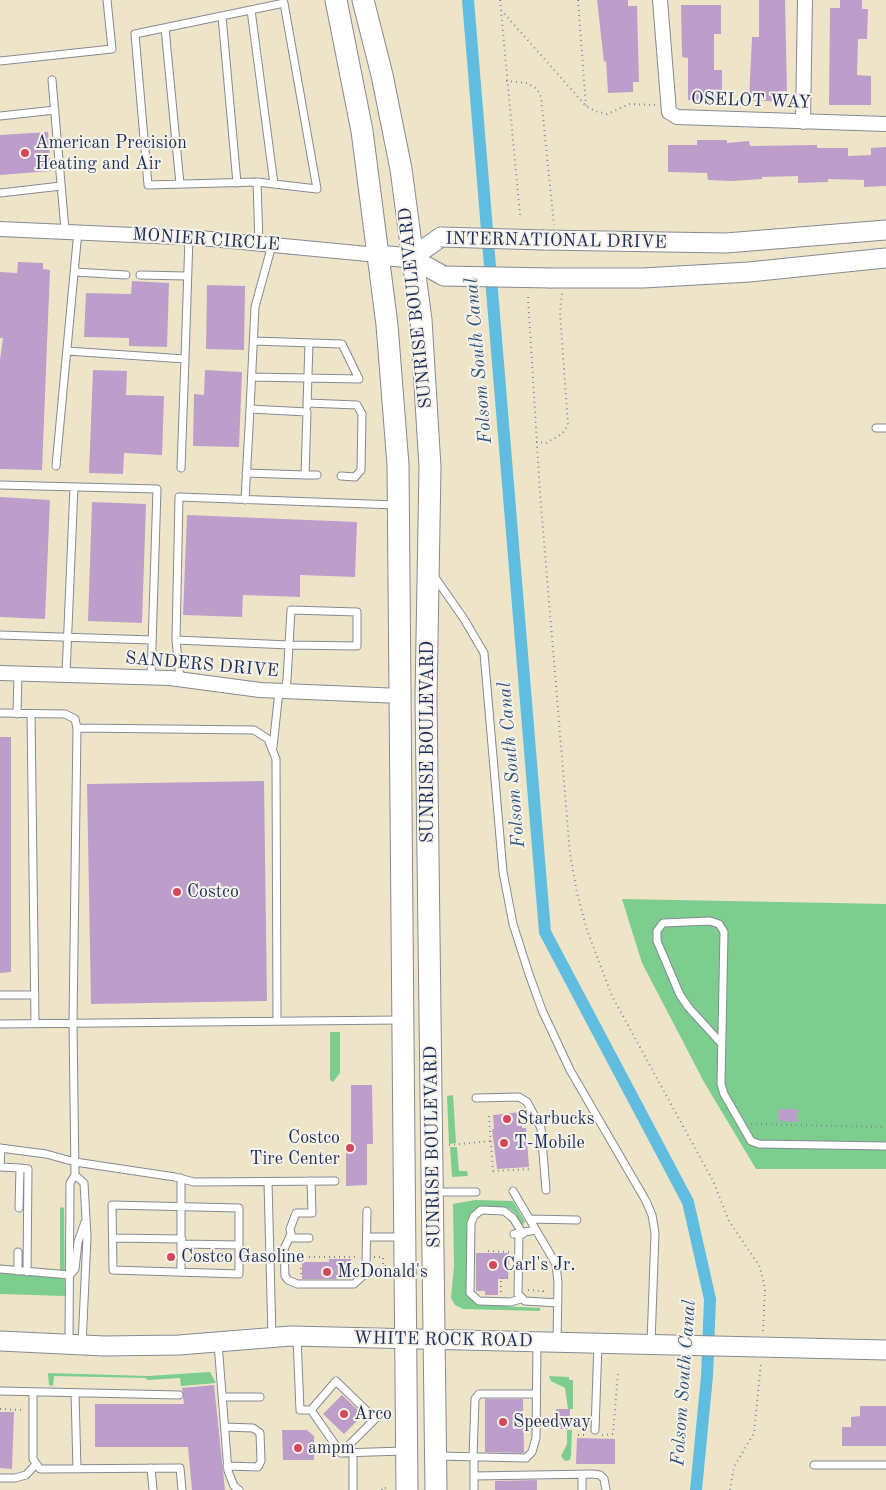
<!DOCTYPE html>
<style>
body{margin:0}
canvas{display:block;background:#eee5c9}
</style>
<canvas width="886" height="1490"></canvas>
<script>
const c = document.querySelector('canvas').getContext('2d');
c.lineJoin = 'round';
function fillPath(path, color) {
  c.fillStyle = color;
  c.fill(path, 'evenodd');
}
function shape(rows) {
  const path = new Path2D();
  for (const r of rows) {
    path.moveTo(r[0], r[1]);
    for (let i = 2; i < r.length; i += 2) path.lineTo(r[i], r[i + 1]);
  }
  return path;
}
function strokePath(path, color, width, dash) {
  c.strokeStyle = color;
  c.lineWidth = width;
  c.lineCap = dash ? 'butt' : 'round';
  c.setLineDash(dash || []);
  c.stroke(path);
}
function drawText(font, color, halo, rows, align = 'center') {
  c.font = font + ' "Old Standard TT",serif';
  c.lineWidth = 4;
  c.setLineDash([]);
  c.textBaseline = 'middle';
  c.strokeStyle = halo;
  c.fillStyle = color;
  for (const [text, x, y, turn = 0] of rows) {
    c.save();
    c.translate(x, y);
    c.rotate((+turn || 0) * Math.PI / 180);
    c.textAlign = isNaN(turn) ? turn : align;
    if (halo) c.strokeText(text, 0, 0);
    c.fillText(text, 0, 0);
    c.restore();
  }
}
const green = shape([
 [622,899,886,904,886,1169,756,1169,704,1082,642,963],
 [330,1032,340,1032,340,1073,333,1082,330,1080],
 [453,1095,456,1143,449,1144,447,1096],
 [450,1147,457,1147,459,1171,467,1171,468,1176,452,1177],
 [475,1200,513,1201,525,1222,522,1225,516,1214,508,1208,486,1206,473,1212,469,1219,466,1288,469,1298,483,1305,540,1308,540,1311,463,1309,455,1305,451,1298,454,1266,453,1204],
 [62,1207,64,1208,65,1296,0,1294,0,1273,60,1273,60,1208],
 [210,1372,216,1383,181,1386,180,1378,147,1380,146,1378,54,1376,53,1386,49,1385,48,1373,148,1376],
 [549,1376,569,1377,569,1380,573,1380,573,1409,568,1409,565,1388,551,1381],
 [567,1430,572,1430,571,1455,570,1460,565,1461,561,1456,567,1444]
]);
const canal = shape([
 [468,0,545,932,688,1202,710,1299,707,1376,696,1490]
]);
const building = shape([
 [597,0,628,0,628,6,637,6,639,82,633,82,633,92,608,93,606,61,604,62],
 [759,0,785,0,787,91,778,91,778,101,749,101,752,37,759,37],
 [840,0,862,0,862,9,868,9,867,39,858,39,857,75,871,76,871,105,829,105,830,8,840,8],
 [681,5,721,5,721,34,714,34,714,70,722,70,722,100,688,100,688,58,682,57],
 [48,132,51,171,0,175,0,135],
 [697,140,727,140,727,143,749,141,750,146,817,145,817,148,848,148,848,156,871,155,871,148,886,147,886,186,864,187,864,180,828,179,828,182,798,183,798,176,762,177,762,179,732,181,708,180,707,173,668,172,668,145,697,145],
 [18,262,43,263,43,269,50,270,42,470,0,469,0,360,3,338,0,338,0,272,17,273],
 [132,281,169,283,167,347,129,346,129,338,84,337,86,293,131,294],
 [207,285,245,286,244,350,206,349],
 [93,370,127,371,126,395,164,396,162,455,124,453,123,474,89,473],
 [205,370,242,372,239,447,193,446,194,394,204,395],
 [0,497,50,500,45,619,0,617],
 [92,502,146,504,142,623,88,621],
 [187,515,357,522,355,577,300,575,300,597,243,595,242,617,183,615],
 [0,737,11,737,11,972,0,973],
 [264,781,267,1001,91,1004,87,784],
 [351,1085,372,1085,373,1144,367,1144,367,1185,346,1186,346,1144,351,1144],
 [779,1109,797,1109,797,1122,778,1121],
 [521,1112,522,1128,526,1128,529,1167,497,1169,492,1129,494,1129,493,1115],
 [476,1253,509,1253,508,1279,498,1279,498,1295,485,1295,485,1291,476,1291],
 [329,1259,351,1259,352,1279,302,1279,302,1262,329,1262],
 [214,1385,225,1490,192,1490,188,1447,95,1447,95,1404,184,1404,182,1388],
 [342,1395,363,1415,344,1434,323,1414],
 [485,1399,523,1399,524,1453,485,1452],
 [860,1406,886,1406,886,1446,842,1446,842,1427,851,1427,851,1417,860,1416],
 [556,1409,570,1409,569,1429,556,1429],
 [0,1412,14,1412,12,1469,0,1468],
 [282,1430,307,1430,314,1436,314,1460,283,1460],
 [577,1438,615,1439,615,1464,576,1464],
 [537,1480,537,1490,495,1490,495,1481]
]);
const path = shape([
 [500,0,520,215],
 [578,0,586,106],
 [501,10,586,106,595,111,607,114,630,104,655,105],
 [506,81,527,83,537,89,541,97,554,225],
 [528,297,540,493,570,854,577,893,587,930,612,996,713,1181,729,1221,760,1267,765,1289,763,1331],
 [536,442,546,443,562,434,568,425,560,312,562,292],
 [489,1116,493,1171,532,1169],
 [751,1124,886,1127],
 [449,1145,491,1141],
 [488,1251,511,1252],
 [374,1257,383,1257,383,1266,388,1266],
 [301,1274,301,1257,357,1257],
 [528,1290,543,1291,543,1294],
 [501,1292,501,1278,509,1278],
 [0,1409,23,1410],
 [578,1435,587,1435],
 [602,1435,613,1434,618,1373],
 [382,1490,382,1488,386,1488,386,1490],
 [730,1490,734,1467,754,1433,761,1363]
]);
const service = shape([
 [251,10,274,184],
 [222,16,237,183],
 [165,28,180,184],
 [0,61,112,49,107,0],
 [52,80,65,230],
 [0,116,55,110],
 [257,182,317,189,284,3,135,34,148,185,257,182,259,243],
 [0,193,61,186],
 [74,272,126,275],
 [140,275,186,276],
 [67,351,185,359,189,237],
 [252,377,359,379,342,344,254,341],
 [307,403,357,405,362,414,361,470,355,477,341,476],
 [307,406,309,343],
 [876,428,886,428],
 [56,466,78,231],
 [181,468,185,359],
 [246,473,305,475,307,412,250,409,255,307,272,245],
 [305,475,317,475],
 [0,485,157,489,151,677],
 [245,500,250,409],
 [434,576,464,619,484,653,503,872,513,924,529,974,542,1010,570,1070,646,1201,652,1215,655,1233,651,1343],
 [0,635,152,640],
 [176,640,180,679],
 [66,674,74,487],
 [285,691,287,680,291,610,357,612,357,646,289,645,176,640,179,497,396,505],
 [0,713,65,714,75,719,77,728,73,1023,75,1175,70,1183,69,1342],
 [17,714,18,673],
 [31,714,35,1023],
 [77,728,254,730,268,739,276,759,277,1021],
 [273,747,279,691],
 [0,995,35,995],
 [0,1024,400,1020],
 [721,1043,689,1008,680,995,657,941,657,931,663,923,710,921,719,924,724,932,721,1084,724,1094,751,1141,759,1144,886,1146],
 [476,1098,519,1097,527,1102,541,1128,546,1190],
 [0,1148,46,1154,75,1162,175,1177,194,1182,335,1181],
 [0,1166,1,1148],
 [0,1167,20,1168,19,1208],
 [20,1168,28,1169,27,1272],
 [75,1175,84,1183,87,1237,82,1345],
 [268,1182,272,1337],
 [513,1191,556,1264,558,1283,557,1342],
 [434,1192,476,1192],
 [112,1205,239,1208,239,1274,113,1270,112,1205],
 [530,1219,577,1220],
 [291,1234,284,1249,285,1276,288,1280,297,1284,354,1284,365,1274,366,1266,367,1211],
 [514,1234,536,1230],
 [519,1234,518,1294,525,1301,558,1303],
 [367,1237,401,1237],
 [113,1238,182,1239],
 [309,1238,292,1238,290,1229,296,1213,312,1213,311,1181],
 [182,1244,239,1245],
 [0,1269,70,1275,75,1269,78,1242,85,1222],
 [18,1271,18,1252],
 [181,1272,181,1178],
 [521,1299,510,1302,479,1301,470,1293,471,1223,474,1216,481,1210,504,1211,513,1218,523,1234],
 [297,1337,300,1410,311,1410,341,1453,404,1451],
 [218,1343,228,1471,234,1486,239,1490],
 [0,1391,179,1395],
 [33,1392,33,1459,40,1469,180,1468,182,1490],
 [75,1393,77,1469],
 [222,1397,260,1397],
 [311,1410,336,1381,375,1419,341,1453],
 [225,1427,253,1428,260,1433,261,1461,258,1467,227,1466],
 [595,1430,598,1343],
 [353,1452,353,1490],
 [439,1456,526,1458,532,1452,536,1438,537,1344],
 [473,1457,475,1399,479,1394,536,1394],
 [474,1457,474,1490],
 [814,1465,886,1465],
 [151,1468,153,1490],
 [474,1476,593,1474,600,1475,604,1479,606,1490],
 [0,1478,15,1478,26,1475,36,1464],
 [582,1490,582,1475]
]);
const minor = shape([
 [660,0,669,112,677,117,886,124],
 [803,122,805,0],
 [0,229,200,238,378,255],
 [0,673,170,678,260,690,401,696]
]);
const secondary = shape([
 [544,240,726,243,886,230],
 [378,255,411,258,444,276],
 [411,258,441,237],
 [551,278,643,278,749,272,886,258],
 [0,1341,104,1346,179,1345,291,1336,886,1350]
]);
const primary = shape([
 [336,0,362,131,387,325,398,465,407,1490],
 [363,0,382,75,401,169,421,320,430,467,426,697,436,1490]
]);
const secondaryBridge = shape([
 [441,237,544,240],
 [444,276,551,278]
]);
const markers = [
 [25,153,5,"#d1495b"],
 [177,892,5,"#d1495b"],
 [507,1119,5,"#d1495b"],
 [504,1143,5,"#d1495b"],
 [350,1148,5,"#d1495b"],
 [171,1257,5,"#d1495b"],
 [493,1265,5,"#d1495b"],
 [327,1272,5,"#d1495b"],
 [344,1414,5,"#d1495b"],
 [503,1422,5,"#d1495b"],
 [298,1448,5,"#d1495b"]
];
const streetNames = [
 ["OSELOT WAY",751,101,2],
 ["MONIER CIRCLE",206,240,4],
 ["INTERNATIONAL DRIVE",556,241,1],
 ["SUNRISE BOULEVARD",416,308,-96],
 ["SANDERS DRIVE",202,665,5],
 ["SUNRISE BOULEVARD",428,742,-90],
 ["SUNRISE BOULEVARD",433,1147,-91],
 ["WHITE ROCK ROAD",443,1340,1]
];
const poiNames = [
 ["American Precision",35,143],
 ["Heating and Air",35,164],
 ["Costco",187,892],
 ["Starbucks",517,1119],
 ["Costco",340,1138,"right"],
 ["Tire Center",340,1159,"right"],
 ["T-Mobile",514,1143],
 ["Costco Gasoline",181,1257],
 ["Carl's Jr.",503,1265],
 ["McDonald's",337,1272],
 ["Arco",354,1414],
 ["Speedway",513,1422],
 ["ampm",308,1448]
];
const waterNames = [
 ["Folsom South Canal",479,361,-95],
 ["Folsom South Canal",512,765,-95],
 ["Folsom South Canal",684,1383,-86]
];
fillPath(green, '#7ccd8e');
strokePath(canal, '#61bddf', 12);
fillPath(building, '#bd9ecb');
strokePath(service, '#848a94', 9);
strokePath(minor, '#848a94', 16);
strokePath(secondary, '#848a94', 21);
strokePath(primary, '#848a94', 23);
strokePath(path, '#848a94', 2, [1, 4]);
strokePath(service, '#fff', 7);
strokePath(minor, '#fff', 14);
strokePath(secondary, '#fff', 19);
strokePath(primary, '#fff', 21);
strokePath(secondaryBridge, '#848a94', 21, []);
strokePath(secondaryBridge, '#fff', 19);
for (const [x, y, r, color] of markers) {
  const dot = new Path2D();
  dot.arc(x, y, r, 0, 2 * Math.PI);
  c.fillStyle = color;
  c.fill(dot);
  strokePath(dot, '#f7f3e8', 2);
}
drawText('18px', '#1b2f5e', '#f7f3e8', streetNames);
drawText('18px', '#1b2f5e', '#f7f3e8', poiNames, 'left');
drawText('italic 19px', '#2c527e', '#f7f3e8', waterNames);
</script>
